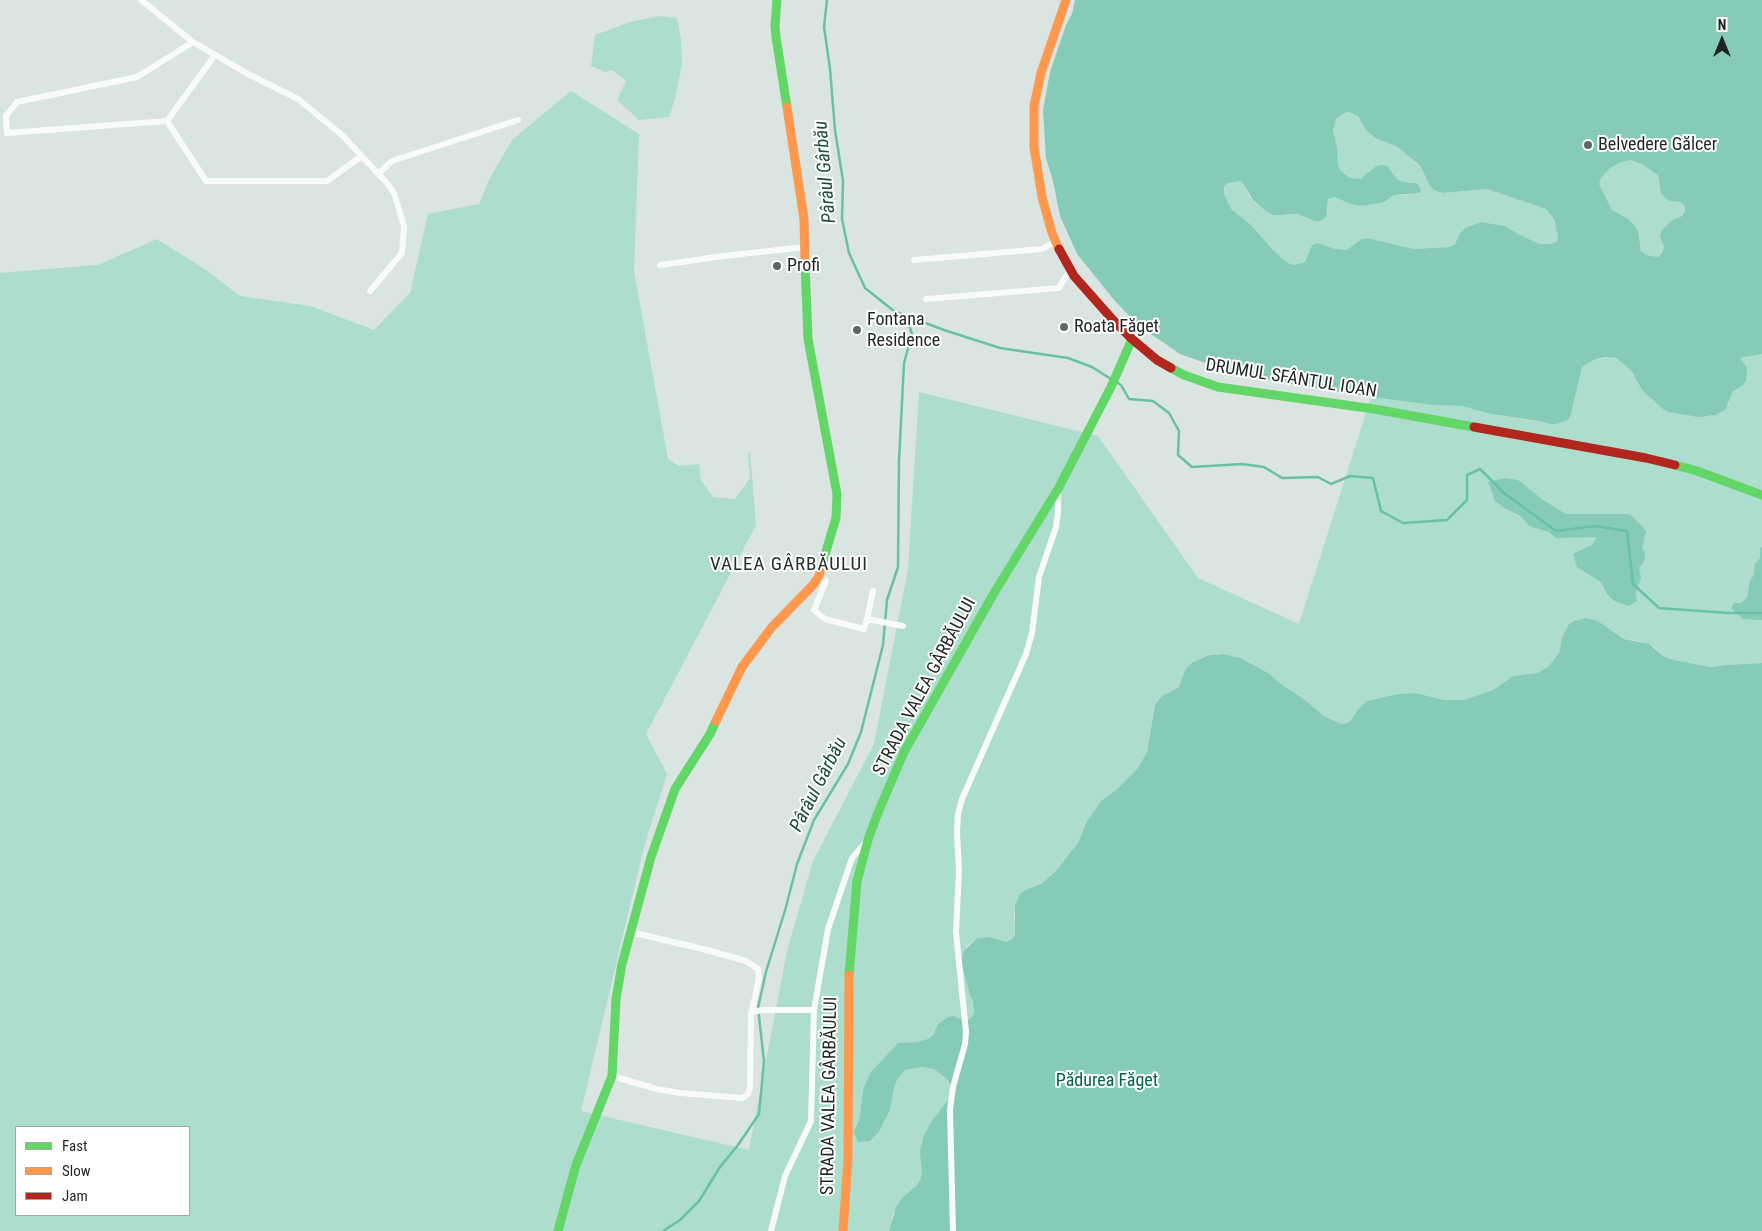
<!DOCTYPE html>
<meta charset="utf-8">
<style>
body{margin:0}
#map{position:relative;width:1762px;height:1231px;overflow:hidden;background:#dae4e0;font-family:"Roboto Condensed",sans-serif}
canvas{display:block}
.legend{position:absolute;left:15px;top:1126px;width:175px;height:90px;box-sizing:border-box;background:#fff;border:1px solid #a5a8a7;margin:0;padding:6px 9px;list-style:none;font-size:15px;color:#1f2522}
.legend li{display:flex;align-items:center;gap:10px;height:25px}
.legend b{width:25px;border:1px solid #a5a8a7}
.north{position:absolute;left:1697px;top:15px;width:50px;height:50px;-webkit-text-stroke:4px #fff;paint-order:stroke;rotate:0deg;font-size:14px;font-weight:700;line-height:20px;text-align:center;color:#1f2522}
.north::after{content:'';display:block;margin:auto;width:18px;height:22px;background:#1f2522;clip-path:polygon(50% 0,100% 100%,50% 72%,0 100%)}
</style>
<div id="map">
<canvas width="1762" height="1231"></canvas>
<ul class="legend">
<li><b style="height:6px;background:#63d668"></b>Fast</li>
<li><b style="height:6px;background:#ff974d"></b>Slow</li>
<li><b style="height:6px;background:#b3261e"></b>Jam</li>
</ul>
<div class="north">N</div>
</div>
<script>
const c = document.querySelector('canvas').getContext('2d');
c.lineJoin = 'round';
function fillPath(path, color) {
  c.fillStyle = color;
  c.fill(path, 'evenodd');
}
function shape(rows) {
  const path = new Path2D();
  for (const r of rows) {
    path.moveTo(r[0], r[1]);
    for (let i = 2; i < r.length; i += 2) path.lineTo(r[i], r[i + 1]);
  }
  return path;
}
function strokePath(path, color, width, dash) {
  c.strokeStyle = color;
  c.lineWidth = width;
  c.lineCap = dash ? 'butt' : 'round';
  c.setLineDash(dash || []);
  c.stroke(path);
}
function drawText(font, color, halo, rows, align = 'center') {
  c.font = font + ' "Roboto Condensed",sans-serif';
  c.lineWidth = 4;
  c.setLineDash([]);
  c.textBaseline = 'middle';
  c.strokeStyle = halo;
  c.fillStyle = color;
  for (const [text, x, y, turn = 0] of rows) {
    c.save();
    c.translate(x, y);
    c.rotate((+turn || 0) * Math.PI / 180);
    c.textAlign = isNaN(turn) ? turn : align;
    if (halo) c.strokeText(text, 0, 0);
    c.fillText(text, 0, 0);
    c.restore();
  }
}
const green = shape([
 [660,16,677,18,681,39,682,64,675,99,669,117,639,120,617,100,626,81,612,70,605,72,591,66,595,35,630,22],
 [571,91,639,134,634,271,668,459,679,466,699,464,701,480,713,497,735,499,750,478,748,454,750,452,756,525,646,734,667,774,644,847,581,1111,749,1150,787,951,813,861,874,744,908,569,919,392,1098,436,1198,578,1299,624,1371,397,1432,405,1462,406,1491,414,1556,424,1571,414,1582,367,1593,360,1611,357,1622,362,1631,370,1642,390,1668,412,1692,416,1710,416,1716,415,1729,404,1728,397,1732,392,1742,386,1739,358,1762,354,1762,663,1725,665,1711,667,1674,660,1663,656,1654,647,1643,642,1625,639,1598,621,1580,619,1569,624,1563,635,1559,653,1548,667,1538,674,1508,679,1493,690,1464,700,1445,700,1415,693,1398,694,1379,698,1367,701,1358,709,1351,720,1347,723,1341,724,1324,716,1305,700,1284,686,1268,673,1241,658,1223,654,1210,655,1193,662,1183,676,1179,687,1162,696,1155,705,1147,752,1138,768,1116,790,1101,801,1087,821,1078,843,1055,872,1041,884,1029,888,1014,911,1015,935,1012,939,1006,942,989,937,977,938,967,946,962,968,970,996,973,1001,974,1013,971,1019,966,1021,954,1016,938,1024,933,1035,928,1039,916,1042,898,1043,870,1073,863,1090,860,1115,855,1126,870,1141,879,1132,885,1121,889,1110,893,1092,897,1080,905,1070,922,1067,934,1069,948,1080,950,1085,950,1097,931,1122,923,1137,921,1143,922,1175,920,1180,917,1185,903,1197,893,1213,889,1231,0,1231,0,273,98,265,157,239,206,270,240,296,310,306,374,330,410,293,428,214,479,204,490,178,512,140],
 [16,1127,189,1127,189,1215,16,1215],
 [1346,112,1352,113,1358,116,1366,130,1375,138,1397,146,1422,169,1430,186,1444,193,1487,189,1546,209,1554,219,1558,237,1555,242,1550,244,1540,244,1520,235,1505,226,1481,222,1465,228,1460,233,1455,244,1450,247,1414,249,1367,238,1347,250,1335,249,1319,243,1312,245,1305,262,1294,265,1288,263,1274,251,1250,224,1231,210,1224,194,1224,187,1228,183,1240,180,1244,185,1249,196,1258,205,1286,215,1298,214,1315,221,1321,221,1327,211,1328,199,1334,197,1351,204,1363,206,1389,199,1394,195,1407,195,1415,183,1403,182,1398,180,1391,171,1371,171,1362,179,1355,179,1350,178,1341,171,1338,166,1333,130,1336,119],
 [1631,160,1654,171,1658,175,1660,187,1685,206,1685,212,1682,216,1666,225,1662,241,1664,247,1662,253,1658,257,1646,255,1641,251,1639,237,1612,210,1599,184,1601,178,1609,169,1619,163]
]);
const forest = shape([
 [1075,0,1762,0,1762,354,1740,358,1747,368,1746,381,1742,386,1732,392,1726,409,1716,415,1698,417,1668,412,1663,409,1642,390,1631,370,1616,358,1605,357,1593,360,1582,367,1571,414,1568,420,1556,424,1550,424,1539,421,1491,414,1462,406,1432,405,1371,397,1273,381,1208,364,1180,354,1138,325,1115,301,1077,254,1060,216,1053,181,1046,158,1043,110,1050,72,1066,25,1072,14],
 [1346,112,1352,113,1358,116,1366,130,1375,138,1396,146,1418,164,1422,169,1430,186,1434,190,1444,193,1487,189,1546,209,1554,219,1558,237,1556,242,1550,244,1540,244,1520,235,1505,226,1481,222,1465,228,1460,233,1455,244,1450,247,1414,249,1367,238,1362,239,1347,250,1335,249,1318,243,1312,245,1305,262,1294,265,1288,263,1274,251,1250,224,1231,209,1224,194,1224,187,1228,183,1240,181,1244,185,1253,200,1267,212,1273,215,1298,214,1315,221,1321,221,1326,217,1328,199,1334,197,1351,204,1363,206,1384,202,1394,195,1419,193,1421,190,1418,184,1415,183,1403,182,1398,180,1387,166,1381,165,1375,167,1361,179,1350,178,1341,171,1338,166,1337,148,1333,130,1336,119],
 [1631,160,1643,165,1658,175,1661,193,1665,198,1670,201,1680,202,1685,206,1685,212,1682,216,1671,221,1662,230,1660,236,1664,247,1662,253,1658,257,1646,255,1641,251,1638,231,1635,226,1628,219,1612,210,1599,184,1601,178,1609,169,1619,163],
 [1505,478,1518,480,1543,500,1566,514,1630,514,1646,531,1642,548,1645,552,1645,560,1639,568,1641,577,1636,592,1637,601,1629,606,1614,601,1607,594,1601,582,1577,567,1573,554,1592,545,1597,537,1556,538,1549,532,1529,526,1521,516,1506,509,1495,501,1488,482],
 [1762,547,1762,620,1743,619,1731,608,1734,603,1741,603,1747,598,1750,581,1754,575,1755,564,1760,558,1760,549],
 [1586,618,1598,621,1624,639,1649,644,1663,656,1674,660,1711,667,1725,665,1762,663,1762,1231,889,1231,896,1207,903,1197,917,1185,920,1180,922,1174,920,1151,923,1137,931,1122,950,1097,950,1085,948,1080,934,1069,922,1067,905,1070,897,1080,893,1092,890,1110,879,1132,870,1141,858,1142,854,1132,860,1115,863,1090,870,1073,898,1043,916,1042,928,1039,933,1035,938,1024,948,1017,954,1016,966,1021,971,1018,974,1013,973,1001,970,996,961,962,964,951,977,938,989,937,1006,942,1012,939,1015,935,1015,905,1020,894,1025,890,1041,884,1055,872,1078,843,1087,821,1101,801,1116,790,1138,768,1147,752,1155,705,1162,696,1179,687,1185,670,1193,662,1210,655,1223,654,1241,658,1268,673,1284,686,1305,700,1324,716,1341,724,1347,723,1351,720,1358,709,1367,701,1379,698,1398,694,1415,693,1445,700,1464,700,1493,690,1513,676,1538,673,1548,667,1559,653,1563,635,1569,624,1574,621]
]);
const stream = shape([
 [827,0,824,27,830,69,835,130,843,181,842,219,849,253,865,288,894,311,944,330,1000,348,1068,358,1092,367,1111,379],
 [1116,382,1121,385,1129,399,1153,401,1169,413,1179,431,1178,455,1192,467,1242,464,1264,467,1282,478,1318,477,1331,484,1350,476,1373,478,1381,511,1403,523,1447,520,1467,500,1467,475,1480,469,1504,493,1556,531,1595,526,1627,531,1633,584,1659,608,1728,613,1762,613],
 [663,1231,680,1220,699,1201,720,1167,738,1145,759,1114,764,1061,758,1008,766,972,786,907,797,864,814,820,848,764,861,732,883,645,887,600,898,567,899,461,904,363,912,334,906,315]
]);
const street = shape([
 [141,0,193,42,248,74,298,99,342,135,387,183,394,193,404,226,402,253,370,291],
 [193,42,137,77,17,102,6,116,7,133,167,121,215,55],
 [167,121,206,181,327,181,362,156],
 [378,174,392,161,518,120],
 [914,260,1042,249,1056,241],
 [660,265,724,256,805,247],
 [926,299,1059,288,1070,269],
 [819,576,826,581,814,610,825,619,864,629,867,619,903,626],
 [867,619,873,591],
 [630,932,703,949,746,961,758,969,759,978,752,1011],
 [612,1076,657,1089,680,1093,742,1098,748,1094,750,1087,751,1012,763,1010,814,1010],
 [771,1231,785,1176,811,1121,814,1010,828,929,852,858,867,841],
 [953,1231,950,1110,953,1087,965,1044,966,1032,956,932,959,871,957,832,958,814,962,799,1026,654,1032,633,1039,577,1056,527,1058,512,1058,490]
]);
const fast = shape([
 [777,0,775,26,776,37,787,107],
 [805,263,808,339,837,494,836,518,822,565],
 [1171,368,1184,375,1218,387,1374,409,1474,427],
 [1675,465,1697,471,1762,495],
 [849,975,857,881,868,840,877,815,904,752,994,593,1058,489,1111,387,1132,339],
 [558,1231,576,1165,612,1076,616,999,622,964,651,857,675,789,710,734,716,721]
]);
const slow = shape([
 [787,107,804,219,805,263],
 [1059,249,1052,233,1042,197,1034,147,1034,106,1041,73,1066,0],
 [716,721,742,667,772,627,813,585,819,576,822,565],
 [843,1231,848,1159,849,975]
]);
const jam = shape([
 [1059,249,1074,276,1113,320,1132,339,1157,360,1171,368],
 [1474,427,1646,458,1675,465]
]);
const markers = [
 [1588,145,5,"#606864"],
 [777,266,5,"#606864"],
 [1064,327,5,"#606864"],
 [857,330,5,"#606864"]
];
const poiNames = [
 ["Belvedere Gălcer",1598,145],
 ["Profi",787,266],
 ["Fontana",867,320],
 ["Residence",867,341],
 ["Roata Făget",1074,327]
];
const streetNames = [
 ["DRUMUL SFÂNTUL IOAN",1291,379,9],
 ["STRADA VALEA GÂRBĂULUI",925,687,-62],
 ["STRADA VALEA GÂRBĂULUI",830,1096,-89]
];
const parkNames = [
 ["Pădurea Făget",1107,1081]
];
const waterNames = [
 ["Pârâul Gârbău",826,172,-95],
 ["Pârâul Gârbău",819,785,-63]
];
const neighbourhoodNames = [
 ["VALEA GÂRBĂULUI",789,565]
];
fillPath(green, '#acddcd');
fillPath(forest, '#86cbb8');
strokePath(stream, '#69c0a8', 2.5);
strokePath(street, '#f9fbfa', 6);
strokePath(fast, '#63d668', 9);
strokePath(slow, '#ff974d', 9);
strokePath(jam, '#b3261e', 9);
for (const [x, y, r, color] of markers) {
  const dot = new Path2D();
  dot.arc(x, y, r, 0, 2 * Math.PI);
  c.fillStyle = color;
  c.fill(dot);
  strokePath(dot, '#fff', 2);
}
drawText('18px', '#1f2522', '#fff', poiNames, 'left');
drawText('18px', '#1f2522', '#fff', streetNames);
drawText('18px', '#00634d', '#fff', parkNames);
drawText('italic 19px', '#1b4c3e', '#fff', waterNames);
c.letterSpacing = '1px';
drawText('19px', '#232f2b', '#fff', neighbourhoodNames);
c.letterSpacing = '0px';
</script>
